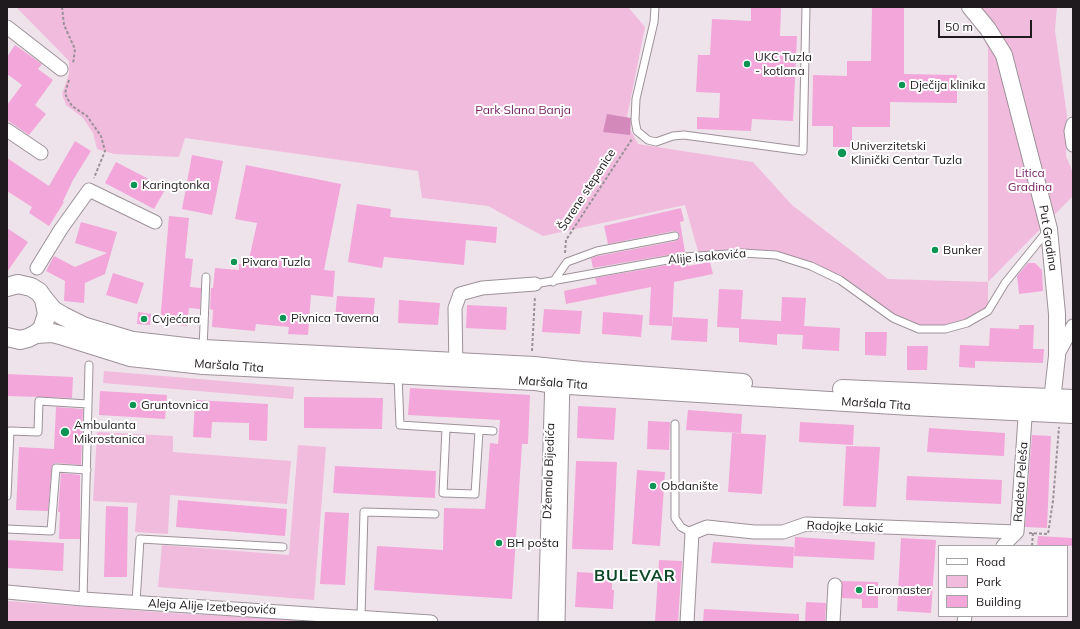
<!DOCTYPE html>
<meta charset="utf-8">
<style>
body{margin:0}
#map{position:relative;width:1080px;height:629px;overflow:hidden;background:#efe3eb;font-family:Mulish,sans-serif}
canvas{display:block}
.frame{position:absolute;inset:0;border:8px solid #1f1a1d;pointer-events:none}
.legend{position:absolute;left:938px;top:545px;width:130px;height:72px;box-sizing:border-box;background:#fff;border:1px solid #a5a3a5;margin:0;padding:5px 7px;list-style:none;font-size:12px;color:#1f1a1d}
.legend li{display:flex;align-items:center;gap:8px;height:20px}
.legend b{width:20px;border:1px solid #a5a3a5}
.scale{position:absolute;left:938px;top:20px;width:94px;height:18px;box-sizing:border-box;border:2px solid #1f1a1d;border-top:0;padding-left:5px;font-size:12px;line-height:14px;white-space:nowrap;color:#1f1a1d;-webkit-text-stroke:3px #fff;paint-order:stroke}
</style>
<div id="map">
<canvas width="1080" height="629"></canvas>
<div class="frame"></div>
<ul class="legend">
<li><b style="height:5px;background:#fff"></b>Road</li>
<li><b style="height:11px;background:#f1bbde"></b>Park</li>
<li><b style="height:11px;background:#f2a6d9"></b>Building</li>
</ul>
<div class="scale">50 m</div>
</div>
<script>
const c = document.querySelector('canvas').getContext('2d');
c.lineJoin = 'round';
function fillPath(path, color) {
  c.fillStyle = color;
  c.fill(path, 'evenodd');
}
function shape(rows) {
  const path = new Path2D();
  for (const r of rows) {
    path.moveTo(r[0], r[1]);
    for (let i = 2; i < r.length; i += 2) path.lineTo(r[i], r[i + 1]);
  }
  return path;
}
function strokePath(path, color, width, dash) {
  c.strokeStyle = color;
  c.lineWidth = width;
  c.lineCap = dash ? 'butt' : 'round';
  c.setLineDash(dash || []);
  c.stroke(path);
}
function drawText(font, color, halo, rows, align = 'center') {
  c.font = font + ' Mulish,sans-serif';
  c.lineWidth = 4;
  c.setLineDash([]);
  c.textBaseline = 'middle';
  c.strokeStyle = halo;
  c.fillStyle = color;
  for (const [text, x, y, turn = 0] of rows) {
    c.save();
    c.translate(x, y);
    c.rotate((+turn || 0) * Math.PI / 180);
    c.textAlign = isNaN(turn) ? turn : align;
    if (halo) c.strokeText(text, 0, 0);
    c.fillText(text, 0, 0);
    c.restore();
  }
}
const green = shape([
 [16,7,628,7,645,27,626,122,638,144,753,162,792,205,888,279,988,282,988,48,969,7,1057,7,1055,30,1067,116,1066,156,1073,173,1073,196,988,282,988,311,977,319,933,330,893,318,840,280,776,255,699,255,685,205,543,236,488,206,422,198,418,171,185,138,179,157,114,154,97,149,93,133,83,118,66,105,62,94,69,74,69,61],
 [104,371,294,387,293,399,103,383],
 [97,432,173,436,173,452,291,461,287,504,170,495,168,534,135,532,137,503,93,501],
 [298,445,326,447,314,600,158,587,162,545,289,555],
 [7,601,171,613,344,622,7,622]
]);
const water = shape([
 [607,114,631,118,630,135,603,132]
]);
const building = shape([
 [751,7,781,8,780,36,797,36,793,121,752,119,751,131,697,129,697,117,719,118,720,93,696,92,698,55,710,55,712,19,751,21],
 [872,7,904,7,904,74,957,75,957,103,890,102,890,127,852,127,852,147,833,147,833,126,812,126,813,75,847,76,847,61,871,61],
 [15,45,42,64,38,69,53,80,35,105,46,114,29,135,7,120,7,105,22,85,7,74,7,57],
 [75,141,91,151,73,180,63,201,64,202,49,226,29,213,32,207,7,191,7,158,49,186],
 [192,155,223,161,212,215,182,209],
 [116,162,166,188,154,209,105,183],
 [246,165,341,184,324,270,335,271,333,297,311,295,308,335,288,334,289,327,256,324,255,331,212,327,213,310,210,309,211,288,213,288,215,268,239,270,239,264,248,264,257,223,235,219],
 [357,204,391,209,390,217,497,227,496,243,466,240,464,265,384,257,382,268,348,262],
 [681,208,684,221,680,222,685,252,593,268,591,258,598,256,676,241,680,237,678,232,674,231,608,244,604,226],
 [169,216,189,218,185,258,193,259,190,287,201,288,200,309,189,308,187,326,160,323],
 [81,222,117,232,105,274,85,283,84,303,64,301,65,281,46,271,54,256,75,267,107,253,75,243],
 [7,228,28,242,7,272],
 [685,262,687,262,688,266,710,262,713,274,674,282,672,326,649,325,651,287,566,304,564,291,597,284,595,278],
 [1028,263,1035,263,1042,270,1043,291,1019,294,1017,276],
 [113,273,144,283,137,304,106,295],
 [719,289,743,290,741,319,781,321,782,297,806,298,804,326,840,328,839,351,802,349,803,335,777,334,777,345,739,342,739,328,717,327],
 [337,296,375,298,373,321,335,319],
 [399,300,440,303,438,325,398,323],
 [467,305,507,307,506,330,466,328],
 [544,309,582,311,580,334,542,332],
 [138,312,151,314,150,325,137,324],
 [603,312,643,315,641,337,602,334],
 [673,317,708,319,707,342,671,340],
 [1019,325,1034,325,1033,349,1044,349,1043,363,975,361,975,368,959,367,960,345,989,346,990,328,1019,329],
 [865,332,887,332,886,356,865,355],
 [907,346,928,346,927,370,907,370],
 [7,374,73,377,72,398,7,396],
 [410,388,530,395,528,444,522,444,512,599,374,590,377,546,443,550,444,508,485,509,490,443,498,444,500,420,408,415],
 [100,391,167,395,165,419,99,415],
 [304,397,383,398,382,429,304,428],
 [195,400,268,404,267,441,249,440,249,423,212,422,211,438,193,437],
 [578,406,616,408,614,440,577,438],
 [56,407,83,409,81,465,56,463,52,465,48,511,16,510,19,447,54,449],
 [688,410,742,414,741,433,686,430],
 [648,421,670,422,669,450,647,449],
 [800,422,854,425,853,445,799,442],
 [929,428,1005,433,1004,456,927,452],
 [732,433,766,435,762,494,728,492],
 [1032,435,1051,436,1047,528,1025,527],
 [846,446,880,447,876,507,843,506],
 [576,461,617,462,613,550,572,549],
 [335,466,436,471,435,498,333,493],
 [637,470,665,472,660,546,632,544],
 [61,473,80,475,80,539,59,539,60,512,58,512],
 [907,476,1002,480,1001,504,906,500],
 [178,500,287,509,285,536,176,527],
 [106,506,128,507,127,577,104,577],
 [325,512,349,513,345,585,320,584],
 [1038,536,1072,538,1072,546,1037,546],
 [795,537,875,542,874,560,794,556],
 [901,538,936,540,931,613,897,611],
 [7,540,64,543,63,571,7,568],
 [713,542,794,547,793,568,711,563],
 [659,560,682,561,678,622,655,622],
 [577,572,612,574,612,590,614,590,613,609,575,607],
 [842,581,878,582,878,608,862,608,862,599,842,598],
 [806,602,826,603,825,622,805,622],
 [704,609,799,614,799,622,703,622]
]);
const path = shape([
 [62,7,64,25,75,49,73,64],
 [69,80,65,93,67,98,72,106,87,116,101,136,105,151,94,178],
 [565,253,566,240,632,139],
 [532,351,535,296],
 [1029,533,1048,534,1053,501,1059,427],
 [1032,546,1033,533]
]);
const service = shape([
 [655,7,654,22,636,99,635,120,637,131,648,140,656,142,673,136,684,135,803,151,806,7],
 [553,282,567,262,597,251,675,236],
 [535,284,684,257,742,253,776,255,811,266,840,280,893,318,919,329,945,329,967,323,988,311,1005,283,1048,230],
 [203,349,206,277],
 [398,376,400,425,493,431],
 [675,424,675,518,681,527,692,533],
 [446,429,443,493,475,494,479,431],
 [7,496,10,431,38,432,39,401,88,404],
 [7,529,51,531,56,468,87,470],
 [83,599,89,365],
 [136,602,140,539,283,547],
 [361,616,364,512,435,514]
]);
const minor = shape([
 [7,27,61,69],
 [1073,124,1071,131,1073,145],
 [7,130,41,153],
 [37,268,61,229,89,190,155,222],
 [1057,356,1073,326],
 [456,370,455,308,460,294,482,288,535,284],
 [1003,546,1017,532,1026,404],
 [7,592,83,599,431,622],
 [545,622,552,376],
 [558,622,563,376],
 [687,622,692,533,707,527,754,532,783,532,806,524,1017,532],
 [833,622,835,585],
 [964,622,965,616]
]);
const tertiary = shape([
 [970,7,988,29,1004,55,1049,229,1057,314,1057,356,1051,410]
]);
const secondary = shape([
 [7,287,18,284,31,287,39,292,44,299,47,314,42,329,36,334,28,338,20,340,7,337],
 [44,299,53,310,63,316,83,326,133,341,203,349,534,366,582,371,743,383],
 [36,334,52,333,60,335,130,357,203,365,535,381,552,384,911,406,1073,414],
 [842,389,1073,399]
]);
const markers = [
 [747,64,4,"#0c9554"],
 [902,85,4,"#0c9554"],
 [842,153,5,"#0c9554"],
 [134,185,4,"#0c9554"],
 [935,250,4,"#0c9554"],
 [234,262,4,"#0c9554"],
 [283,318,4,"#0c9554"],
 [144,319,4,"#0c9554"],
 [133,405,4,"#0c9554"],
 [65,432,5,"#0c9554"],
 [653,486,4,"#0c9554"],
 [499,543,4,"#0c9554"],
 [859,590,4,"#0c9554"]
];
const poiNames = [
 ["UKC Tuzla",755,57],
 ["- kotlana",755,71],
 ["Dječija klinika",910,85],
 ["Univerzitetski",851,146],
 ["Klinički Centar Tuzla",851,160],
 ["Karingtonka",142,185],
 ["Bunker",943,250],
 ["Pivara Tuzla",242,262],
 ["Pivnica Taverna",291,318],
 ["Cvjećara",152,319],
 ["Gruntovnica",141,405],
 ["Ambulanta",74,425],
 ["Mikrostanica",74,439],
 ["Obdanište",661,486],
 ["BH pošta",507,543],
 ["Euromaster",867,590]
];
const parkNames = [
 ["Park Slana Banja",523,110],
 ["Litica",1030,173],
 ["Gradina",1030,187]
];
const streetNames = [
 ["Šarene stepenice",587,190,-57],
 ["Put Gradina",1048,238,81],
 ["Alije Isakovića",707,257,-5],
 ["Maršala Tita",229,366,4],
 ["Maršala Tita",553,383,4],
 ["Maršala Tita",876,404,4],
 ["Džemala Bijedića",549,471,-88],
 ["Radeta Peleša",1021,482,-86],
 ["Radojke Lakić",845,527,2],
 ["Aleja Alije Izetbegovića",212,607,3]
];
const districtNames = [
 ["BULEVAR",635,576]
];
fillPath(green, '#f1bbde');
fillPath(water, '#d38abb');
fillPath(building, '#f2a6d9');
strokePath(service, '#9d9299', 9);
strokePath(minor, '#9d9299', 15);
strokePath(tertiary, '#9d9299', 18);
strokePath(secondary, '#9d9299', 20);
strokePath(path, '#9b9197', 2, [3, 2]);
strokePath(service, '#fff', 7);
strokePath(minor, '#fff', 13);
strokePath(tertiary, '#fff', 16);
strokePath(secondary, '#fff', 18);
for (const [x, y, r, color] of markers) {
  const dot = new Path2D();
  dot.arc(x, y, r, 0, 2 * Math.PI);
  c.fillStyle = color;
  c.fill(dot);
  strokePath(dot, '#fff', 1.5);
}
drawText('12px', '#1f1a1d', '#fff', poiNames, 'left');
drawText('12px', '#751f5f', '#fff', parkNames);
drawText('12px', '#1f1a1d', '#fff', streetNames);
c.letterSpacing = '1px';
drawText('bold 16px', '#0b4627', '#fff', districtNames);
c.letterSpacing = '0px';
</script>
